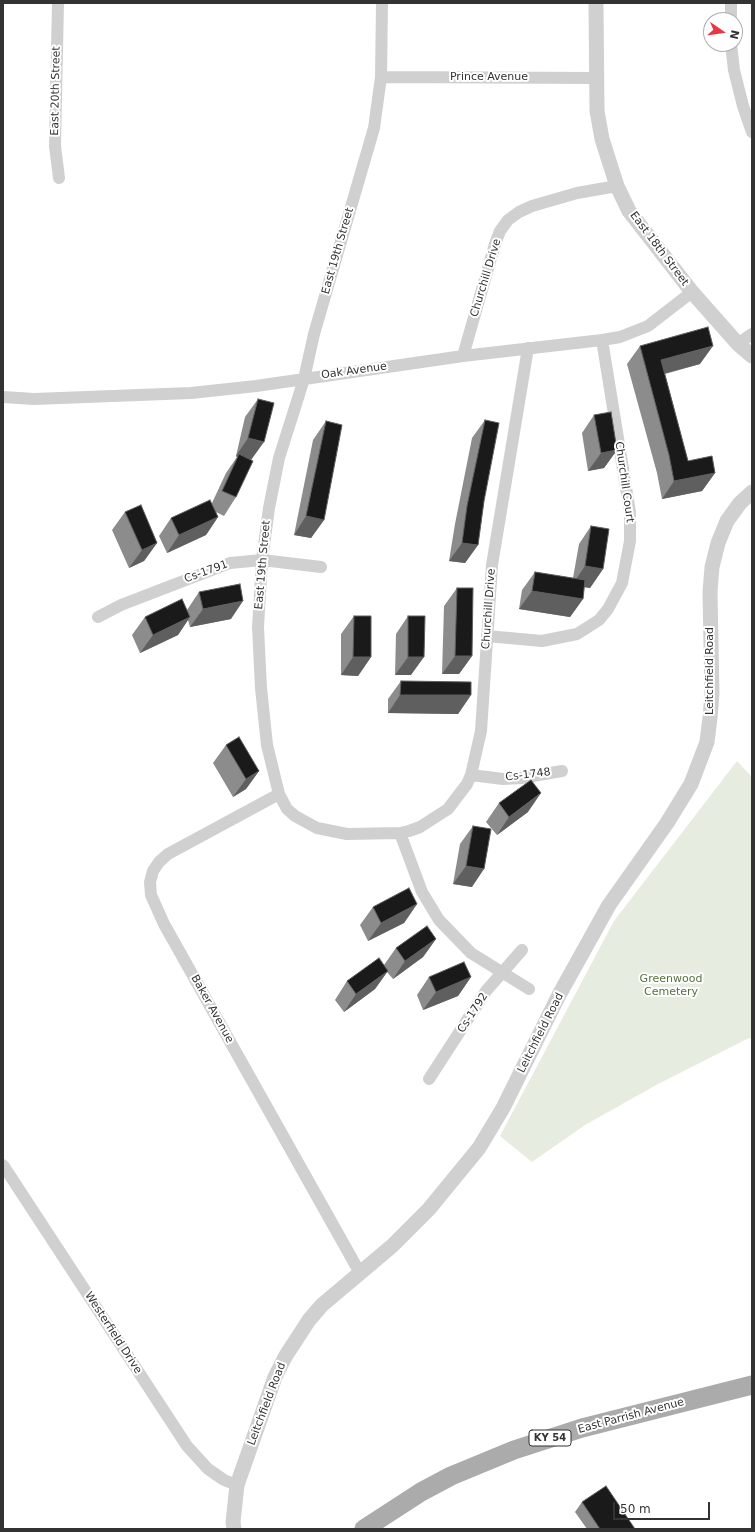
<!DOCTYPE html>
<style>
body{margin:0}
#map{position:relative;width:755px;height:1532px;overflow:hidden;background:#fff;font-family:"DejaVu Sans",sans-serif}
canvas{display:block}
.frame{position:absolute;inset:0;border:4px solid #333;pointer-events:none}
.north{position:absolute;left:703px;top:12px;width:40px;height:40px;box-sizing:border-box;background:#fff;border:1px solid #adadad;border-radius:50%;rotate:103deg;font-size:11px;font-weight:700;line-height:16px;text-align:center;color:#333}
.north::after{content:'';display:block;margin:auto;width:14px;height:18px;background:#e63946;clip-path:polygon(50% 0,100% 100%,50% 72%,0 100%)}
.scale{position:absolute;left:613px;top:1502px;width:97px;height:18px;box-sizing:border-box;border:2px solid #333;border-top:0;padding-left:5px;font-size:12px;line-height:14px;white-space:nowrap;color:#333;-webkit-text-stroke:3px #fff;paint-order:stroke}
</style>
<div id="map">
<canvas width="755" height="1532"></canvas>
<div class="frame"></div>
<div class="north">N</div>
<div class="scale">50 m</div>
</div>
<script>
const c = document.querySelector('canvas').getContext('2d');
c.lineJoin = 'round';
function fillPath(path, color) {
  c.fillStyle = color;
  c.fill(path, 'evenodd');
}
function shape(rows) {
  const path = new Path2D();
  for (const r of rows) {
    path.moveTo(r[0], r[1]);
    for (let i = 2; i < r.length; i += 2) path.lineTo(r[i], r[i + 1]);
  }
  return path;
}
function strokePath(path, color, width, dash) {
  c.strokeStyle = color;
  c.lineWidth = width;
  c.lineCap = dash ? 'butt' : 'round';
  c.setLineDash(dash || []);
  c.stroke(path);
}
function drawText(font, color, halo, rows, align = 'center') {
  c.font = font + ' "DejaVu Sans",sans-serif';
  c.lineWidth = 4;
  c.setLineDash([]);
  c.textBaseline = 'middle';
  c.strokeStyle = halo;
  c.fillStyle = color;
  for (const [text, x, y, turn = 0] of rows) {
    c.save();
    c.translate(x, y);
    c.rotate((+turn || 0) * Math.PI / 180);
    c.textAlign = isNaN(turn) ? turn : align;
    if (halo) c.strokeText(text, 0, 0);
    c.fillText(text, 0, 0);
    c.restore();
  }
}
const green = shape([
 [737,761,752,777,752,1039,749,1038,658,1084,585,1125,532,1162,500,1136,614,921]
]);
const minor = shape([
 [58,3,55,146,59,178],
 [382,3,381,77,374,128,314,334,304,379,279,458,269,508,262,560,258,627,261,688,267,745,279,794,287,809,295,816,317,828,347,834,400,833,409,831,420,827,448,809,467,784,471,775,481,731,492,565,528,348],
 [731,3,731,20],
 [731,44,734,70,743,106,752,132],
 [381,77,596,78],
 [738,344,752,334],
 [463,356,495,244,500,231,508,220,519,212,532,206,577,193,617,186],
 [3,397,34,399,191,393,256,386,463,356,602,340,620,337,648,326,692,292],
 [98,617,121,605,230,563,262,560,321,567],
 [487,636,542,641,577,634,599,620,608,609,622,583,630,541,630,512,602,340],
 [471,775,503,779,521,778,562,771],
 [279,794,168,854,159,862,153,871,150,882,151,895,164,924,360,1273],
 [400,833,422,892,439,920,471,953,529,989],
 [429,1079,486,991,522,950],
 [3,1165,187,1446,208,1469,224,1480,237,1485]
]);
const tertiary = shape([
 [596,3,597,111,602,139,617,186,629,211,692,292,738,344,752,356],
 [234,1529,233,1522,237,1485,275,1377,285,1357,309,1320,322,1305,392,1246,429,1209,479,1148,503,1108,559,995,609,905,667,823,691,784,707,742,710,718,712,694,710,592,712,567,718,543,727,521,740,503,752,492]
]);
const primary = shape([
 [364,1529,421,1492,451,1476,514,1450,582,1428,752,1385]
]);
const wall = shape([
 [640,346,700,364,665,374,688,461,715,473,702,491,662,499,657,473,627,364],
 [258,399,251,460,250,460,236,497,224,516,216,512,218,517,206,535,167,553,159,536,171,518,212,503,226,473,237,457,236,456,245,417],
 [594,415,617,450,604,468,588,471,582,433],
 [485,420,484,501,478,545,465,563,449,561,455,524,472,438],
 [326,421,324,520,311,538,294,535,313,440],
 [125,512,157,543,144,561,129,568,112,530],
 [591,526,603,569,590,588,584,587,583,599,570,617,519,609,522,590,535,572,573,578,579,544],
 [457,588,472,656,459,674,442,674,444,606],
 [199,592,231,619,190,627,188,620,178,635,140,653,132,635,145,617,187,610],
 [354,616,371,657,358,676,341,675,341,634],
 [408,616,411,675,395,675,396,634],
 [401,681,471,695,458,714,388,713,388,699],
 [226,745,259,771,246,789,233,797,213,763],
 [499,803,528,812,497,835,486,822],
 [473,826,472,887,453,884,460,844],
 [417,904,404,923,368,941,360,925,373,907],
 [436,939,423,957,393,979,387,972,375,989,344,1012,335,1000,347,981,384,965,396,948],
 [429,977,471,977,458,996,423,1010,417,995],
 [582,1502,635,1529,587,1529,575,1512]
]);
const shadedWall = shape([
 [713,346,700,364,648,378,661,360],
 [248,438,264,442,251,460,238,457,239,454,237,457,236,456],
 [617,450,604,468,588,471,601,453],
 [715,473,702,491,662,499,674,481],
 [306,516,324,520,311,538,294,535],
 [218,517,206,535,167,553,179,535],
 [157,543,144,561,129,568,142,550],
 [462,543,478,545,465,563,449,561],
 [585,566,603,569,590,588,572,585],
 [532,591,583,599,570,617,519,609],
 [243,601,231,619,190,627,203,609],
 [190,617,178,635,140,653,153,635],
 [455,656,472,656,459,674,442,674],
 [353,657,371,657,358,676,341,675],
 [408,657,424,657,411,675,395,675],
 [400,695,471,695,458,714,388,713],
 [259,771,246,789,233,797,246,779],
 [541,793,528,812,497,835,509,817],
 [466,866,484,869,472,887,453,884],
 [417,904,404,923,368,941,381,923],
 [436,939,423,957,393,979,405,961],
 [388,971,375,989,344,1012,356,994],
 [471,977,458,996,423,1010,436,992]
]);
const building = shape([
 [708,327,713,346,661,360,688,461,712,456,715,473,674,481,669,455,640,346,708,327],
 [258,399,274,403,264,442,248,438,258,399],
 [611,412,617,450,601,453,594,415,611,412],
 [485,420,499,423,484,501,478,545,462,543,467,506,485,420],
 [326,421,342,425,324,520,306,516,326,421],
 [239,454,253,461,236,497,222,491,239,454],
 [210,500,218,517,179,535,171,518,210,500],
 [141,505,157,543,142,550,125,512,141,505],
 [591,526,609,529,603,569,585,566,591,526],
 [535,572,585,580,583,599,532,591,535,572],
 [240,584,243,601,203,609,199,592,240,584],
 [457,588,473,588,472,656,455,656,457,588],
 [182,599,190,617,153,635,145,617,182,599],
 [354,616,371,616,371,657,353,657,354,616],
 [408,616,425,616,424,657,408,657,408,616],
 [401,681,471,682,471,695,400,695,401,681],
 [239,737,259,771,246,779,226,745,239,737],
 [531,780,541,793,509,817,499,803,531,780],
 [473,826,491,829,484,869,466,866,473,826],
 [409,888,417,904,381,923,373,907,409,888],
 [427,926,436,939,405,961,396,948,427,926],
 [379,958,388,971,356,994,347,981,379,958],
 [464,962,471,977,436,992,429,977,464,962],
 [606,1486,635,1529,600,1529,582,1502,606,1486]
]);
const shields = [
 [550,1438,42]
];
const shieldNames = [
 ["KY 54",550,1438]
];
const streetNames = [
 ["Prince Avenue",489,77],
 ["East 20th Street",56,91,-89],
 ["East 18th Street",659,249,53],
 ["East 19th Street",338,251,-74],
 ["Churchill Drive",486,278,-73],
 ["Oak Avenue",354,371,-8],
 ["Churchill Court",624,482,82],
 ["East 19th Street",263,565,-85],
 ["Cs-1791",206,572,-20],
 ["Churchill Drive",489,609,-86],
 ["Leitchfield Road",710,671,-90],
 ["Cs-1748",528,775,-7],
 ["Baker Avenue",212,1009,61],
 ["Cs-1792",473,1013,-57],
 ["Leitchfield Road",541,1033,-63],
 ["Westerfield Drive",113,1333,57],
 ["Leitchfield Road",267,1404,-69],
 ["East Parrish Avenue",631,1416,-15]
];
const parkNames = [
 ["Greenwood",671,979],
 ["Cemetery",671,992]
];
fillPath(green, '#e6ecdf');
strokePath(minor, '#d0d0d0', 12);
strokePath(tertiary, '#d0d0d0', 15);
strokePath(primary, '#ababab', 19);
fillPath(wall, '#8c8c8c');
fillPath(shadedWall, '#5f5f5f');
fillPath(building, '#1a1a1a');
strokePath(building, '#5f5f5f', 1);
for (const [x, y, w] of shields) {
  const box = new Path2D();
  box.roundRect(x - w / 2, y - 8, w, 16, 3);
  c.fillStyle = '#fff';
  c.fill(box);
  strokePath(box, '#333', 1);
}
drawText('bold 10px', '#333', null, shieldNames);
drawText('11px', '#333', '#fff', streetNames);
drawText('11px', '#56703f', '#fff', parkNames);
</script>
